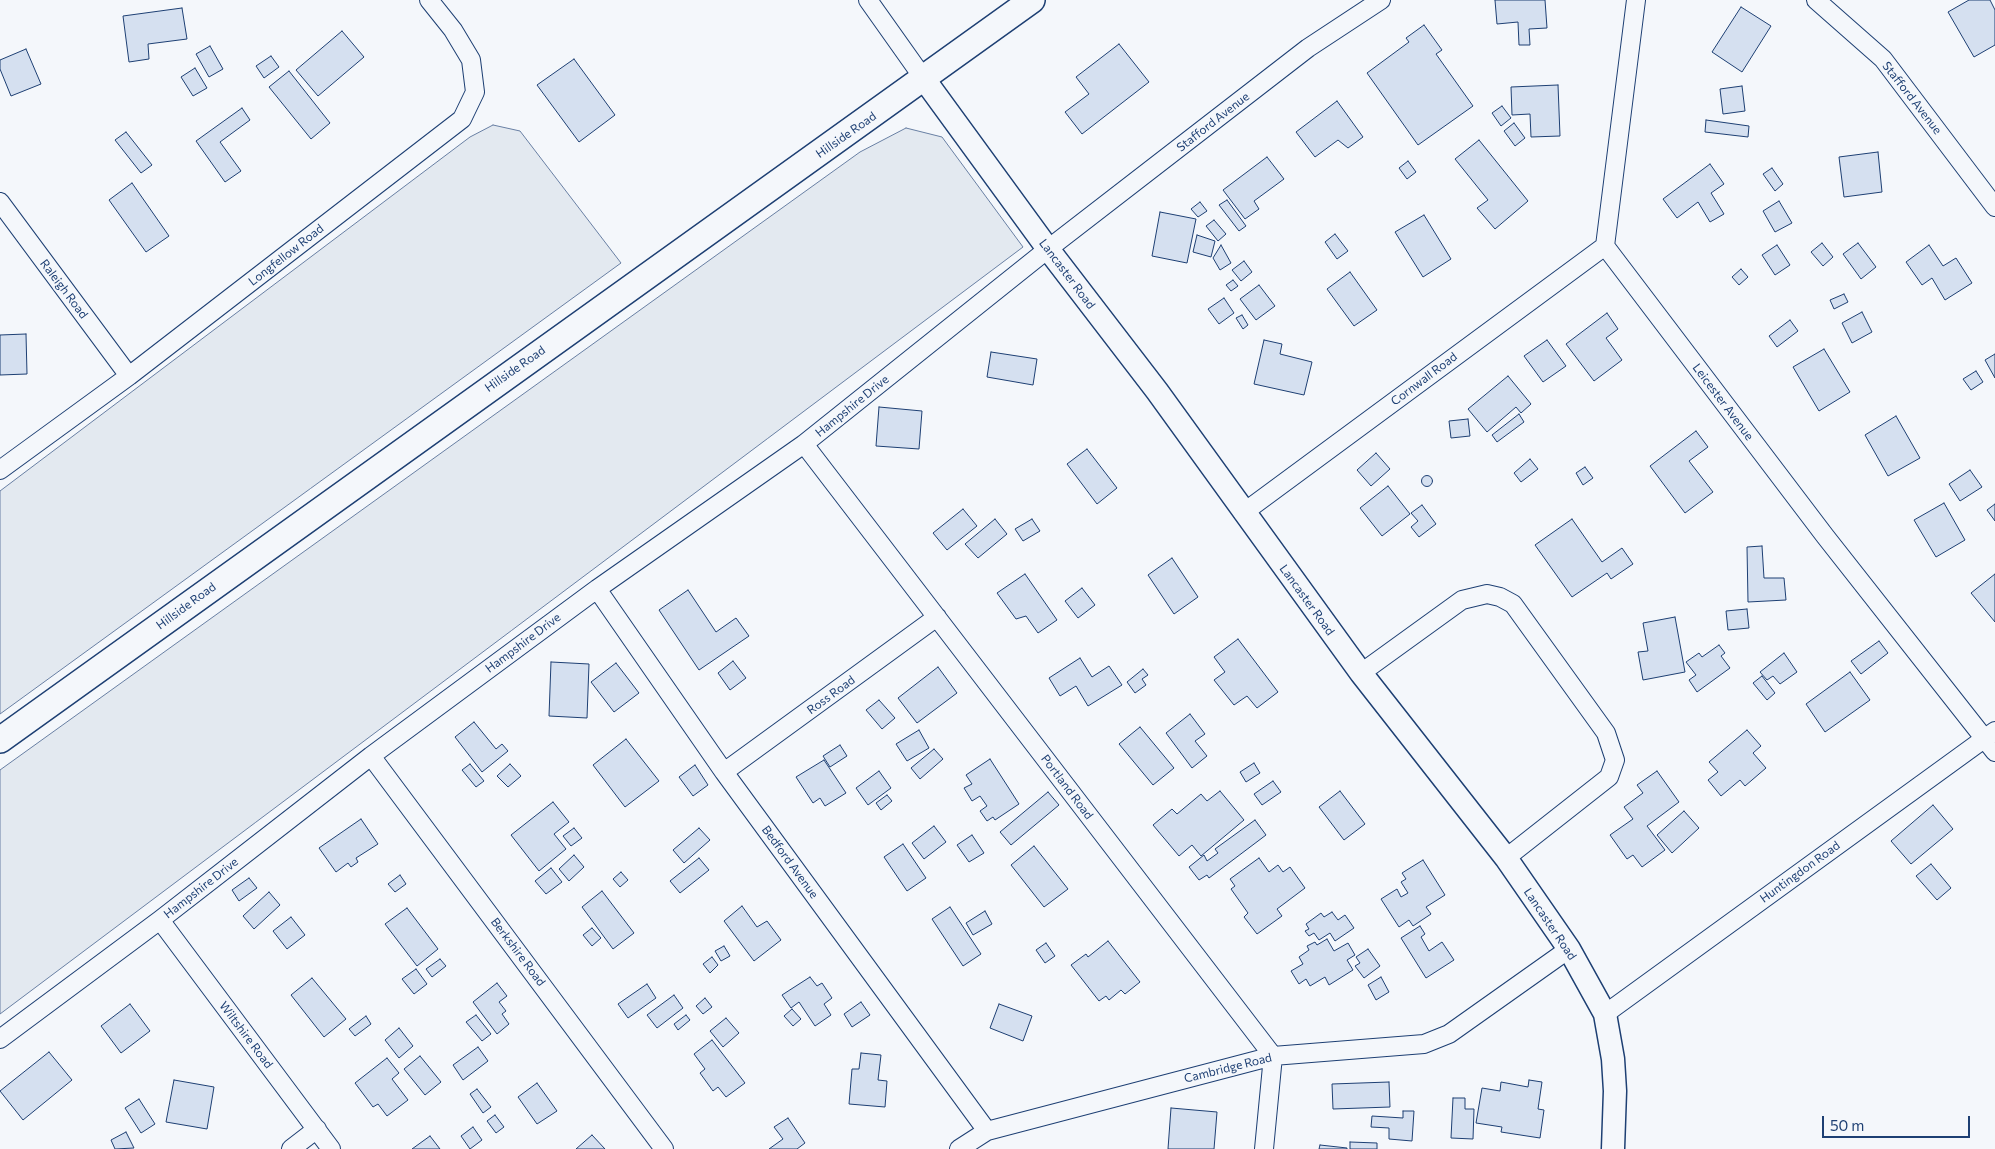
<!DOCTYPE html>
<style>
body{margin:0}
#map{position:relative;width:1995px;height:1149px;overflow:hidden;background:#f4f7fb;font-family:Commissioner,sans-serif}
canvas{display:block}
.scale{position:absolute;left:1822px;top:1116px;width:148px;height:22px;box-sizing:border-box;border:2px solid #1d3f73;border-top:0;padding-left:6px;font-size:15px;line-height:18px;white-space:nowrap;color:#1d3f73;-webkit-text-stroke:4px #f4f7fb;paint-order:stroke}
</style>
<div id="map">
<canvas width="1995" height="1149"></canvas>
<div class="scale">50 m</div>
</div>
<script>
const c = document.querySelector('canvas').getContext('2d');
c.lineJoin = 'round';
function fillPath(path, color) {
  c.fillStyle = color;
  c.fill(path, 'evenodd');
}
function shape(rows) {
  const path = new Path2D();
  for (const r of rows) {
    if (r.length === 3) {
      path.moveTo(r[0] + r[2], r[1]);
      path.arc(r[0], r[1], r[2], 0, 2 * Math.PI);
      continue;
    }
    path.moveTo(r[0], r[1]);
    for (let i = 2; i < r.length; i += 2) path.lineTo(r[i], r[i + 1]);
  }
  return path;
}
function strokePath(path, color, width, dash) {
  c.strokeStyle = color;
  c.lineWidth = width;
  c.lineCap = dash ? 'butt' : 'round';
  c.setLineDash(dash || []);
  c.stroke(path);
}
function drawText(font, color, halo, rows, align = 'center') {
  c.font = font + ' Commissioner,sans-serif';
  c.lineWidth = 4;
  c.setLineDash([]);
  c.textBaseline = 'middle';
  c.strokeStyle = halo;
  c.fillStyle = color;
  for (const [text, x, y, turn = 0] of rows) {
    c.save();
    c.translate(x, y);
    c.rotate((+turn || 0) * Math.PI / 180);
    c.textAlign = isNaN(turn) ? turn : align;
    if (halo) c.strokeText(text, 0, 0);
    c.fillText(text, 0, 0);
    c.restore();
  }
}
const green = shape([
 [493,125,520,131,621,263,0,714,0,491,470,137,493,125],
 [906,128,942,137,1023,247,0,1014,0,770,860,152,906,128]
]);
const building = shape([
 [1495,0,1545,0,1547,28,1529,29,1530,45,1519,45,1518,22,1497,24,1495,0],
 [1969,0,1990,0,1995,10,1995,45,1974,57,1948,12,1969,0],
 [1741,7,1771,26,1742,72,1712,52,1741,7],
 [182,8,187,39,148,44,149,59,129,62,123,16,182,8],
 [1424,25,1442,50,1436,54,1473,106,1418,145,1367,73,1409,42,1406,38,1424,25],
 [342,31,364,57,318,96,296,70,342,31],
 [1119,44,1149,82,1082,134,1065,112,1089,94,1076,77,1119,44],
 [210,46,223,69,209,77,196,54,210,46],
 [26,49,41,84,11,96,0,69,0,60,26,49],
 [271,56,279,67,264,78,256,66,271,56],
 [574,59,615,115,579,142,537,85,574,59],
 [195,68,207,88,193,96,181,77,195,68],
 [289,71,330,123,311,139,269,87,289,71],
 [1558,85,1560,136,1531,137,1530,114,1512,115,1511,87,1558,85],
 [1742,86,1745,111,1723,114,1720,89,1742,86],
 [1337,101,1363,137,1348,148,1338,140,1315,157,1296,132,1337,101],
 [1502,106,1511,118,1501,126,1492,113,1502,106],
 [242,108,250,120,220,142,241,171,225,182,196,141,242,108],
 [1706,120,1749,126,1748,137,1705,132,1706,120],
 [1514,123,1525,138,1515,146,1504,131,1514,123],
 [126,132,152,165,141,173,115,140,126,132],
 [1479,140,1528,201,1495,229,1477,208,1488,200,1455,159,1479,140],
 [1878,152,1882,192,1844,197,1839,157,1878,152],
 [1267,157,1284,179,1254,201,1259,209,1245,219,1223,190,1267,157],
 [1408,161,1416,172,1407,179,1399,168,1408,161],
 [1710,164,1724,184,1711,193,1724,214,1710,222,1698,202,1677,218,1663,199,1710,164],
 [1772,168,1783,184,1775,191,1763,174,1772,168],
 [132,183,169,236,146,252,109,200,132,183],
 [1227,200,1246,226,1239,231,1219,205,1227,200],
 [1779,201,1792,223,1775,232,1763,211,1779,201],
 [1200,202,1207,211,1198,217,1191,209,1200,202],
 [1160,212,1196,219,1187,263,1152,256,1160,212],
 [1424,215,1451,259,1423,277,1395,232,1424,215],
 [1214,220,1226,234,1218,241,1206,226,1214,220],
 [1335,234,1348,251,1337,259,1325,242,1335,234],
 [1197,235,1215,241,1211,257,1193,252,1197,235],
 [1822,243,1833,257,1823,266,1811,252,1822,243],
 [1858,243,1876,267,1861,279,1843,254,1858,243],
 [1221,245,1231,263,1220,270,1213,258,1221,245],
 [1777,245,1790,265,1775,275,1762,255,1777,245],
 [1929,245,1943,266,1956,258,1972,283,1945,300,1932,278,1922,285,1906,262,1929,245],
 [1244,261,1252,272,1241,281,1232,270,1244,261],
 [1741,269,1748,277,1739,285,1732,277,1741,269],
 [1350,272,1377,310,1354,326,1327,289,1350,272],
 [1233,280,1238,286,1231,291,1226,285,1233,280],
 [1259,285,1275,306,1256,320,1240,299,1259,285],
 [1844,294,1848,302,1834,309,1830,300,1844,294],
 [1224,298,1234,313,1219,324,1208,309,1224,298],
 [1862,312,1872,332,1852,343,1842,323,1862,312],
 [1607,313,1618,329,1606,338,1622,360,1594,381,1566,344,1607,313],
 [1242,315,1248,325,1243,329,1236,318,1242,315],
 [1790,320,1798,331,1777,347,1769,336,1790,320],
 [26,334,27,374,0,375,0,335,26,334],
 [1264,340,1282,344,1280,354,1312,362,1304,395,1254,384,1264,340],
 [1547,340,1566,366,1543,382,1524,356,1547,340],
 [1824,349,1850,392,1819,411,1793,367,1824,349],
 [991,352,1037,359,1033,385,987,377,991,352],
 [1995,354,1995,378,1985,360,1995,354],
 [1976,371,1983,382,1971,390,1963,379,1976,371],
 [1508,376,1531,404,1521,413,1516,407,1487,432,1468,409,1508,376],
 [879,407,922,411,919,449,876,446,879,407],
 [1519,414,1524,422,1497,442,1492,435,1519,414],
 [1896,416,1920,458,1888,476,1865,435,1896,416],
 [1468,419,1470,436,1451,438,1449,421,1468,419],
 [1696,431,1708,447,1689,461,1713,492,1685,513,1650,466,1696,431],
 [1087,449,1117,488,1097,504,1067,464,1087,449],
 [1376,453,1390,469,1371,486,1357,470,1376,453],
 [1530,459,1538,469,1521,482,1514,473,1530,459],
 [1585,467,1593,478,1583,485,1576,473,1585,467],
 [1970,470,1982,487,1960,501,1949,484,1970,470],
 [1427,481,5.5],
 [1388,486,1410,514,1382,536,1360,508,1388,486],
 [1944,503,1965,540,1936,557,1914,520,1944,503],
 [1995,504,1995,521,1987,510,1995,504],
 [1422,505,1436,524,1419,537,1411,527,1418,521,1411,513,1422,505],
 [963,509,977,526,947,550,933,533,963,509],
 [995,519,1007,534,978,558,965,544,995,519],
 [1032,519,1040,531,1023,541,1015,529,1032,519],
 [1572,519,1602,562,1622,548,1633,564,1611,579,1607,573,1572,597,1535,545,1572,519],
 [1762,546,1764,578,1784,578,1786,600,1748,602,1747,547,1762,546],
 [1172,558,1198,597,1174,614,1148,575,1172,558],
 [1025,574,1057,620,1038,633,1026,616,1016,619,997,593,1025,574],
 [1995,574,1995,622,1971,593,1995,574],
 [1082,588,1095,605,1078,618,1065,601,1082,588],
 [688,590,716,632,736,618,749,636,699,670,659,610,688,590],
 [1747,609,1749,628,1728,630,1726,611,1747,609],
 [1675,617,1685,672,1643,680,1638,652,1648,651,1643,623,1675,617],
 [1238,639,1278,692,1257,708,1247,696,1234,705,1214,680,1225,672,1214,657,1238,639],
 [1879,641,1888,653,1861,674,1851,661,1879,641],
 [1719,645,1725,653,1721,656,1730,668,1697,692,1689,680,1696,675,1686,662,1699,653,1702,657,1719,645],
 [1784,653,1797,672,1780,684,1773,676,1767,680,1760,672,1784,653],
 [1080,658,1092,677,1109,666,1122,685,1088,706,1076,686,1060,696,1049,678,1080,658],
 [733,661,746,678,730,690,718,673,733,661],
 [551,662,589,664,587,718,549,716,551,662],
 [616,663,639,693,614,712,591,682,616,663],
 [938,667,957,693,917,723,898,698,938,667],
 [1143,669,1148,675,1142,679,1146,685,1135,693,1127,682,1143,669],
 [1850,672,1870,700,1825,732,1806,704,1850,672],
 [1762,676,1775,693,1767,700,1753,683,1762,676],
 [879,700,895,718,882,729,866,710,879,700],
 [1190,714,1205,734,1195,741,1207,756,1192,768,1166,733,1190,714],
 [474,722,496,749,502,744,508,751,482,772,455,737,474,722],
 [1140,727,1174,768,1153,785,1119,744,1140,727],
 [919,730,929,748,907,761,896,744,919,730],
 [1747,730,1761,746,1753,753,1766,768,1745,786,1740,780,1721,796,1708,780,1718,772,1709,762,1747,730],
 [626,739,659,781,625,807,593,765,626,739],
 [840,745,847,756,830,767,823,756,840,745],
 [934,749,943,759,920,779,911,768,934,749],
 [990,759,1019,804,995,820,993,817,987,821,980,811,987,806,980,796,972,801,964,788,972,784,966,775,990,759],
 [824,760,846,793,825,806,820,798,813,803,796,777,824,760],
 [1254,763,1260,773,1246,782,1240,772,1254,763],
 [470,764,484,781,476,787,462,770,470,764],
 [510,764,521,776,508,787,497,776,510,764],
 [695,765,708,785,693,796,679,777,695,765],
 [879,771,891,788,868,805,856,788,879,771],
 [1657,771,1679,802,1647,826,1665,850,1642,867,1633,855,1627,859,1610,835,1633,819,1624,807,1643,793,1637,785,1657,771],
 [1273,781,1281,792,1262,805,1254,794,1273,781],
 [1220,791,1244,820,1201,856,1192,845,1179,856,1153,825,1172,809,1177,814,1201,794,1207,801,1220,791],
 [1340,791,1365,824,1344,840,1319,807,1340,791],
 [1048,792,1059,805,1011,845,1000,832,1048,792],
 [887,795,892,801,881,810,876,803,887,795],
 [553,802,569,822,554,834,566,849,539,871,511,835,553,802],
 [1933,805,1953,829,1911,864,1891,841,1933,805],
 [1684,811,1699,828,1672,853,1657,835,1684,811],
 [361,819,378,844,356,858,358,862,351,867,348,863,336,872,319,848,361,819],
 [1255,820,1266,835,1209,878,1207,875,1199,880,1189,867,1204,855,1207,861,1218,853,1215,849,1255,820],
 [934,826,946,842,924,859,912,843,934,826],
 [574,828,582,838,571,846,563,836,574,828],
 [699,828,710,840,684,863,673,850,699,828],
 [972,835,984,853,969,862,957,845,972,835],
 [903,844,926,878,907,891,884,857,903,844],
 [1034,846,1068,889,1044,907,1011,865,1034,846],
 [574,855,584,867,569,881,559,869,574,855],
 [699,858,709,870,680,893,670,881,699,858],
 [1259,858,1269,872,1278,865,1283,872,1290,867,1305,888,1277,909,1282,916,1257,934,1244,917,1248,913,1231,889,1235,886,1230,879,1259,858],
 [1423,860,1445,895,1426,907,1431,914,1413,926,1409,920,1399,927,1381,899,1397,889,1401,897,1408,893,1401,882,1406,879,1402,873,1423,860],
 [1931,864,1951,888,1937,900,1916,876,1931,864],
 [551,868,562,882,546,894,535,881,551,868],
 [621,872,628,880,620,887,613,879,621,872],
 [400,875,406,884,395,892,388,884,400,875],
 [249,878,257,888,239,901,232,890,249,878],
 [602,891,634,933,613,949,582,907,602,891],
 [269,892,280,905,254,929,243,916,269,892],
 [742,906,757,927,767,921,781,940,754,961,724,921,742,906],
 [950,907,981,954,963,966,932,919,950,907],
 [407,908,438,949,417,966,385,924,407,908],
 [985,911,992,924,973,935,966,923,985,911],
 [1332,912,1338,920,1345,915,1354,928,1335,941,1330,933,1319,940,1314,933,1309,936,1305,931,1309,929,1306,924,1321,913,1324,917,1332,912],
 [291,917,305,935,287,949,273,931,291,917],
 [1420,926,1425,934,1421,937,1429,951,1442,942,1454,960,1426,978,1401,938,1420,926],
 [592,928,601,938,592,946,583,935,592,928],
 [1327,939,1334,951,1348,943,1355,955,1347,960,1353,970,1329,985,1325,977,1310,986,1306,979,1299,984,1291,971,1303,964,1299,957,1309,950,1307,946,1315,942,1317,945,1327,939],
 [1108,941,1140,982,1125,994,1121,990,1109,1000,1106,996,1099,1001,1071,965,1086,954,1088,957,1108,941],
 [1046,943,1055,956,1045,963,1036,950,1046,943],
 [724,946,730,956,721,961,715,951,724,946],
 [1368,949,1380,966,1364,978,1355,966,1360,963,1356,957,1368,949],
 [712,957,718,965,710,973,703,964,712,957],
 [440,959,446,966,432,977,426,969,440,959],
 [416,969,427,984,414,994,402,979,416,969],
 [810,977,817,986,822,983,832,998,824,1004,831,1015,815,1026,799,1002,791,1008,782,995,810,977],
 [1381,977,1389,992,1376,1000,1368,985,1381,977],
 [312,978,346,1019,324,1037,291,995,312,978],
 [497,983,507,996,499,1002,506,1011,502,1014,509,1024,497,1034,473,1002,497,983],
 [647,984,656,998,628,1018,618,1004,647,984],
 [674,995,683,1008,657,1028,647,1015,674,995],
 [705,998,712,1007,703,1014,696,1006,705,998],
 [861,1002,870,1015,852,1027,844,1014,861,1002],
 [130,1004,150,1031,121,1053,101,1026,130,1004],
 [999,1004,1032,1016,1023,1041,990,1028,999,1004],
 [792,1009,801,1019,793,1026,784,1016,792,1009],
 [476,1015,491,1034,482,1041,466,1022,476,1015],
 [686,1015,690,1020,678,1030,674,1024,686,1015],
 [366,1016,371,1024,355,1036,349,1029,366,1016],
 [726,1018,739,1033,723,1047,710,1031,726,1018],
 [399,1028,413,1046,399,1058,385,1040,399,1028],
 [712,1040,745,1083,726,1097,718,1087,713,1091,700,1073,705,1069,694,1054,712,1040],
 [478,1047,488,1061,463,1080,453,1065,478,1047],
 [49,1052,72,1080,23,1120,0,1091,49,1052],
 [861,1053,881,1055,878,1080,887,1081,885,1107,849,1104,852,1069,859,1069,861,1053],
 [420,1056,441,1082,425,1095,404,1069,420,1056],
 [387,1058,399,1073,392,1079,408,1100,387,1116,378,1104,373,1107,355,1083,387,1058],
 [174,1080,214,1087,207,1129,166,1122,174,1080],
 [1529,1080,1542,1082,1538,1109,1544,1110,1540,1138,1501,1132,1502,1127,1476,1123,1482,1088,1500,1091,1501,1082,1528,1087,1529,1080],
 [1389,1082,1390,1107,1333,1109,1332,1084,1389,1082],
 [537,1083,557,1111,537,1124,518,1097,537,1083],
 [477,1089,491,1107,483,1113,470,1094,477,1089],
 [1453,1098,1465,1098,1465,1109,1474,1109,1473,1139,1451,1138,1453,1098],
 [139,1099,155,1124,141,1133,125,1108,139,1099],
 [1171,1108,1217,1112,1214,1149,1168,1149,1171,1108],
 [1403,1111,1414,1111,1412,1141,1389,1139,1389,1128,1371,1127,1372,1116,1403,1118,1403,1111],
 [495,1115,504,1127,496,1133,487,1121,495,1115],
 [788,1118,805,1143,797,1149,769,1149,783,1139,774,1127,788,1118],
 [473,1127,482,1140,470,1149,461,1136,473,1127],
 [126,1132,134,1148,115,1149,111,1140,126,1132],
 [592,1135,605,1149,576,1149,592,1135],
 [430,1136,440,1149,412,1149,430,1136],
 [1350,1142,1377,1143,1377,1149,1350,1149,1350,1142],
 [1320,1145,1347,1148,1347,1149,1319,1149,1320,1145]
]);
const minor = shape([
 [868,0,924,79],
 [1636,0,1605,246,1825,536,1995,752],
 [1816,0,1883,59,1995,207],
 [0,202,129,376],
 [804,444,1273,1056,1264,1149],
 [0,470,129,376,462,119,475,92,471,60,453,30,429,0],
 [1243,513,1605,246],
 [597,589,724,772,987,1131],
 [1361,673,1462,600,1487,594,1500,597,1513,604,1606,733,1615,760,1609,777,1506,858],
 [371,756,664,1149],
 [724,772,937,617],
 [160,920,331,1149],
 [1605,1014,1995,731],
 [0,1039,160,920,371,756,597,589,804,444,1048,249,1308,48,1381,0],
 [291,1149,317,1129],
 [959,1149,987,1131,1273,1056,1424,1044,1449,1034,1569,949]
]);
const tertiary = shape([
 [924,79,1048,249,1157,391,1361,673,1506,858,1569,949,1605,1014,1613,1059,1615,1091,1613,1149]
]);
const secondary = shape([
 [0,740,1032,0]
]);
const streetNames = [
 ["Stafford Avenue",1912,98,52],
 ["Stafford Avenue",1213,122,-38],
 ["Hillside Road",846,135,-35],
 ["Longfellow Road",286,255,-38],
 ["Lancaster Road",1067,274,53],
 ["Raleigh Road",64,289,53],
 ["Hillside Road",515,369,-35],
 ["Cornwall Road",1424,379,-37],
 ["Leicester Avenue",1723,402,53],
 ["Hampshire Drive",852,406,-39],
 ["Lancaster Road",1307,600,54],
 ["Hillside Road",186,606,-36],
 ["Hampshire Drive",523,643,-37],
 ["Ross Road",831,695,-36],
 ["Portland Road",1067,787,53],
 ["Bedford Avenue",790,862,54],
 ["Huntingdon Road",1800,872,-36],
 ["Hampshire Drive",201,888,-38],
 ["Lancaster Road",1550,924,56],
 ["Berkshire Road",518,952,53],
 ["Wiltshire Road",246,1035,53],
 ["Cambridge Road",1228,1068,-14]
];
fillPath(green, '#e3e9f0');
strokePath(green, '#687fa3', 1);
fillPath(building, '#d5e0f0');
strokePath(building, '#1d3f73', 1);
strokePath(minor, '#1d3f73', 20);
strokePath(tertiary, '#1d3f73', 25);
strokePath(secondary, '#1d3f73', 28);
strokePath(minor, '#f4f7fb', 18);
strokePath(tertiary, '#f4f7fb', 22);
strokePath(secondary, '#f4f7fb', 25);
drawText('12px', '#1d3f73', '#f4f7fb', streetNames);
</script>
